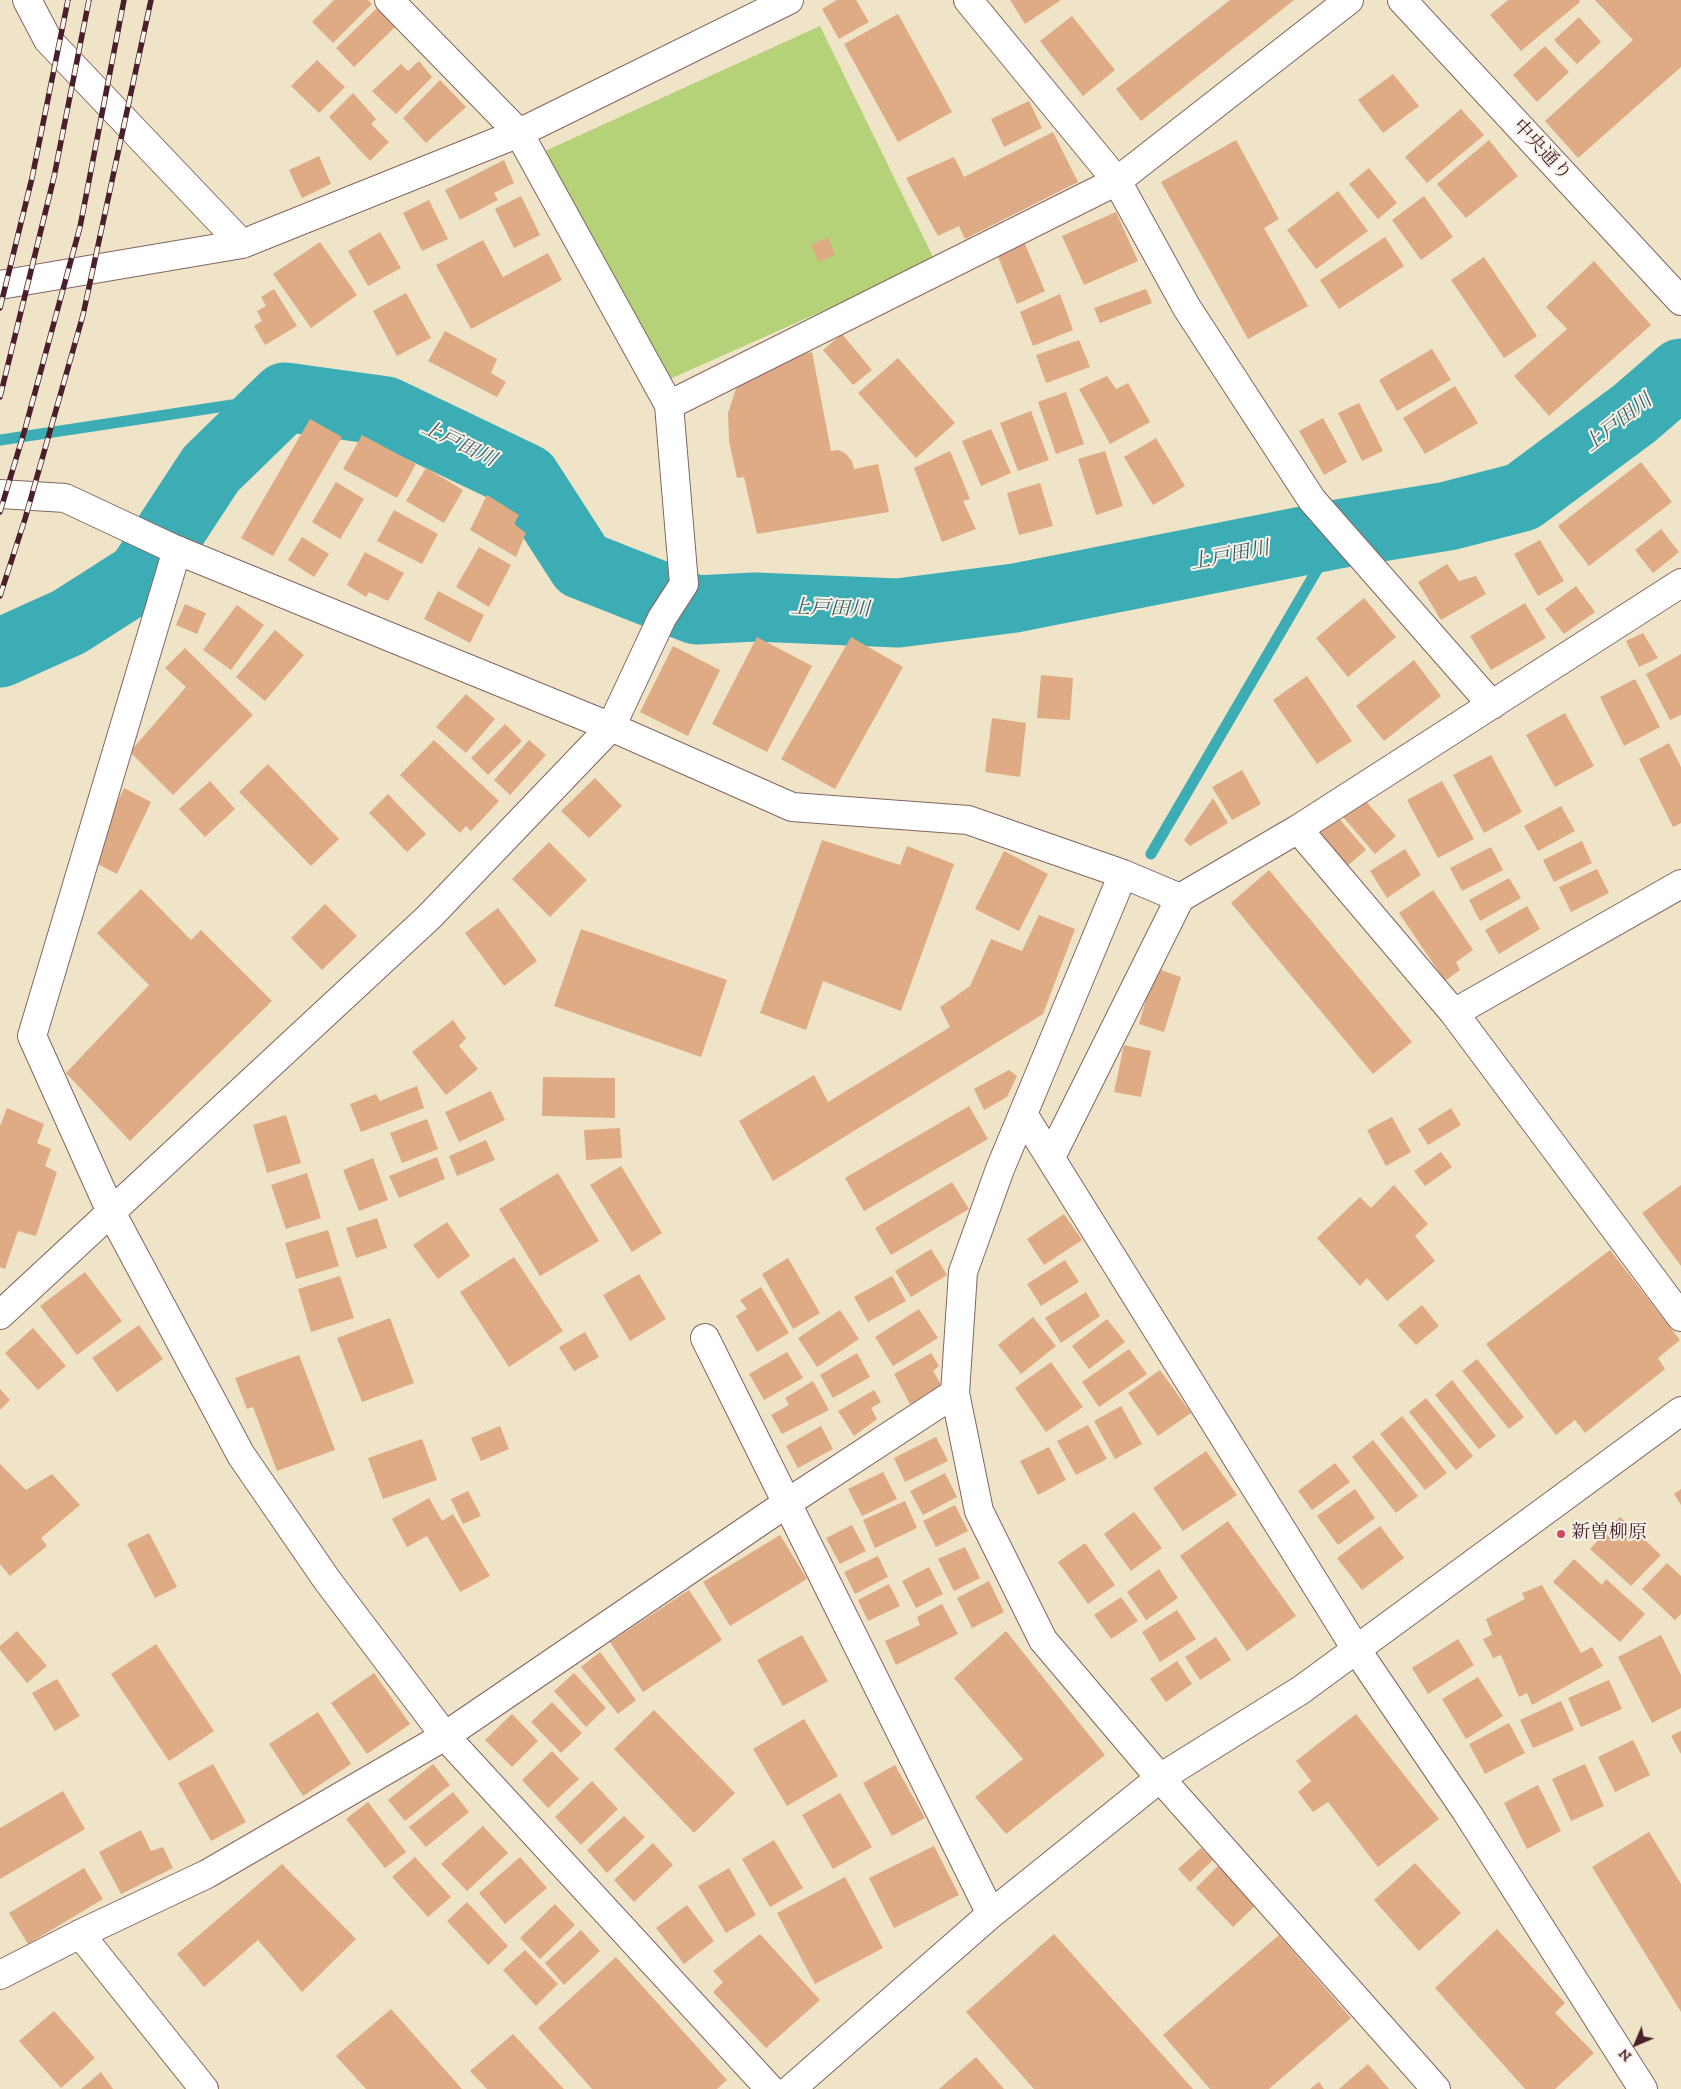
<!DOCTYPE html>
<meta charset="utf-8">
<style>
body{margin:0}
#map{position:relative;width:1681px;height:2089px;overflow:hidden;background:#efe4c8;font-family:"IM FELL DW Pica",serif}
canvas{display:block}
.north{position:absolute;left:1611px;top:2019px;width:50px;height:50px;-webkit-text-stroke:4px #f7f3e8;paint-order:stroke;rotate:225deg;font-size:14px;font-weight:700;line-height:20px;text-align:center;color:#4a1f2b}
.north::after{content:'';display:block;margin:auto;width:18px;height:22px;background:#4a1f2b;clip-path:polygon(50% 0,100% 100%,50% 72%,0 100%)}
</style>
<div id="map">
<canvas width="1681" height="2089"></canvas>
<div class="north">N</div>
</div>
<script>
const c = document.querySelector('canvas').getContext('2d');
c.lineJoin = 'round';
function fillPath(path, color) {
  c.fillStyle = color;
  c.fill(path, 'evenodd');
}
function shape(rows) {
  const path = new Path2D();
  for (const r of rows) {
    path.moveTo(r[0], r[1]);
    for (let i = 2; i < r.length; i += 2) path.lineTo(r[i], r[i + 1]);
  }
  return path;
}
function strokePath(path, color, width, dash) {
  c.strokeStyle = color;
  c.lineWidth = width;
  c.lineCap = dash ? 'butt' : 'round';
  c.setLineDash(dash || []);
  c.stroke(path);
}
function drawText(font, color, halo, rows, align = 'center') {
  c.font = font + ' "IM FELL DW Pica","Noto Serif JP",serif';
  c.lineWidth = 4;
  c.setLineDash([]);
  c.textBaseline = 'middle';
  c.strokeStyle = halo;
  c.fillStyle = color;
  for (const [text, x, y, turn = 0] of rows) {
    c.save();
    c.translate(x, y);
    c.rotate((+turn || 0) * Math.PI / 180);
    c.textAlign = isNaN(turn) ? turn : align;
    if (halo) c.strokeText(text, 0, 0);
    c.fillText(text, 0, 0);
    c.restore();
  }
}
const green = shape([
 [820,26,935,261,670,379,545,151]
]);
const stream = shape([
 [0,440,285,397],
 [1151,854,1338,534]
]);
const river = shape([
 [0,653,69,622,141,576,211,469,285,397,386,411,526,478,582,565,696,610,755,607,898,613,1015,598,1338,534,1448,516,1522,497,1635,413,1681,373]
]);
const building = shape([
 [334,0,368,0,372,4,333,43,312,22],
 [837,0,856,0,869,22,839,39,822,9],
 [1010,0,1061,0,1025,24],
 [1230,0,1294,0,1141,121,1116,89],
 [1508,0,1579,0,1580,2,1521,51,1490,15],
 [1595,0,1681,0,1681,67,1578,158,1545,121,1633,40],
 [377,8,395,27,354,67,336,48],
 [898,14,952,112,898,142,844,44],
 [1072,16,1115,70,1083,96,1040,41],
 [1579,17,1601,42,1577,64,1554,40],
 [1545,46,1569,72,1537,102,1513,75],
 [317,60,345,87,319,113,291,86],
 [419,61,432,77,396,114,372,91,401,64,408,71],
 [1393,74,1419,106,1383,133,1358,100],
 [440,80,466,107,426,143,403,118],
 [353,93,376,119,371,124,389,142,370,161,329,117],
 [1029,101,1042,128,1004,147,991,119],
 [1461,109,1484,135,1427,183,1405,157],
 [1053,132,1078,182,965,239,959,226,938,236,906,178,954,157,964,177],
 [1236,140,1279,219,1264,228,1308,306,1248,339,1161,182],
 [1489,140,1518,176,1466,218,1437,184],
 [319,156,331,184,302,198,289,170],
 [504,160,514,183,494,193,498,200,460,220,445,190],
 [1369,168,1397,203,1378,219,1349,184],
 [1338,191,1368,231,1316,269,1287,230],
 [521,196,540,235,514,248,495,209],
 [1424,196,1453,237,1421,260,1392,220],
 [429,200,448,239,422,251,403,213],
 [1116,212,1138,261,1084,285,1062,236],
 [380,232,401,268,368,286,348,251],
 [828,237,835,255,819,262,811,245],
 [1385,237,1404,266,1339,309,1320,280],
 [483,240,503,277,548,253,562,280,471,329,436,265],
 [320,242,357,295,311,328,273,274],
 [1024,242,1045,291,1017,304,997,254],
 [1484,257,1537,336,1504,358,1451,280],
 [1594,261,1651,325,1549,416,1514,376,1567,329,1546,307],
 [274,289,297,326,265,345,254,326,262,321,257,311,266,306,261,297],
 [1146,289,1152,303,1100,323,1094,308],
 [406,293,431,338,397,356,373,311],
 [1060,294,1073,330,1033,346,1020,312],
 [445,331,497,359,491,373,506,382,497,397,428,361],
 [842,334,872,370,853,385,823,350],
 [1079,340,1090,367,1046,383,1036,355],
 [1432,349,1451,380,1397,411,1379,380],
 [812,352,831,451,839,450,846,454,852,461,854,469,878,464,889,512,757,534,744,477,737,478,729,441,728,413,736,389,756,370,782,359],
 [898,358,955,423,916,458,858,393],
 [1107,376,1116,389,1128,383,1150,422,1110,444,1079,389],
 [1455,386,1478,423,1425,454,1403,418],
 [1066,392,1084,444,1056,454,1038,402],
 [1359,403,1383,451,1362,461,1338,413],
 [1031,411,1049,460,1018,471,1000,423],
 [1323,418,1347,462,1324,475,1299,431],
 [310,419,342,437,273,556,241,538],
 [991,429,1011,473,981,486,962,441],
 [362,435,416,464,397,498,343,469],
 [1156,438,1185,486,1153,505,1124,457],
 [950,451,970,499,963,501,976,529,942,542,914,468],
 [1105,451,1123,506,1096,515,1078,459],
 [1641,462,1672,502,1589,566,1558,526],
 [426,468,463,490,444,523,406,501],
 [336,482,364,499,340,539,312,522],
 [1040,483,1053,526,1019,535,1007,493],
 [487,495,519,515,514,524,526,533,516,557,470,530],
 [394,510,438,534,422,564,377,541],
 [1661,529,1679,552,1653,573,1635,550],
 [302,537,329,554,314,577,288,560],
 [1540,540,1564,581,1538,596,1514,554],
 [479,547,511,565,489,607,456,587],
 [365,552,404,573,388,601,369,592,366,597,347,585],
 [1447,564,1459,581,1476,576,1486,594,1441,620,1418,582],
 [1576,586,1595,612,1564,634,1545,609],
 [438,591,484,615,470,643,424,619],
 [1364,598,1396,637,1348,677,1316,638],
 [1525,603,1546,638,1491,670,1470,636],
 [185,604,206,613,197,634,176,625],
 [237,605,264,625,231,670,203,650],
 [275,630,304,655,265,701,236,677],
 [1643,633,1658,658,1639,667,1626,641],
 [757,637,812,666,767,752,712,724],
 [851,637,903,667,835,789,781,759],
 [673,646,720,670,688,736,640,712],
 [185,648,253,715,173,795,130,752,186,687,165,668],
 [1681,654,1681,715,1670,720,1646,674],
 [1414,660,1441,696,1384,741,1356,706],
 [1041,675,1073,678,1070,720,1037,718],
 [1307,676,1352,741,1317,764,1273,700],
 [1635,679,1660,727,1624,746,1600,697],
 [466,694,495,719,466,753,436,727],
 [1565,713,1594,766,1555,787,1526,735],
 [992,718,1026,723,1020,777,985,772],
 [505,724,522,741,488,775,471,758],
 [434,740,499,801,471,831,466,826,460,833,400,775],
 [529,740,546,755,510,795,494,780],
 [1669,743,1681,767,1681,823,1673,827,1639,759],
 [1491,755,1522,812,1484,833,1453,775],
 [268,764,339,839,311,866,239,792],
 [1242,770,1261,804,1232,820,1212,787],
 [595,778,622,806,589,838,561,811],
 [210,781,235,809,205,837,179,809],
 [1442,781,1474,839,1438,858,1407,800],
 [124,788,151,802,117,874,90,860],
 [388,794,426,834,407,852,369,813],
 [1213,798,1228,823,1190,846,1184,840],
 [1364,799,1396,836,1375,854,1343,817],
 [1561,806,1575,831,1538,851,1524,826],
 [1337,816,1366,850,1346,867,1318,832],
 [822,840,900,865,907,846,954,864,901,1011,823,981,806,1030,760,1013],
 [1582,841,1592,863,1554,882,1543,860],
 [549,842,587,880,550,917,512,879],
 [1491,847,1503,870,1462,891,1450,868],
 [1405,849,1421,875,1387,898,1370,871],
 [1004,851,1048,874,1019,931,975,909],
 [1597,869,1609,893,1571,912,1559,887],
 [1269,870,1412,1042,1373,1074,1231,903],
 [1509,878,1521,898,1480,921,1469,900],
 [141,889,191,940,201,930,272,1001,130,1141,66,1073,149,985,97,933],
 [1433,890,1473,950,1456,962,1460,970,1445,981,1399,913],
 [325,904,357,936,322,970,291,938],
 [1527,906,1540,929,1499,954,1485,930],
 [498,908,537,961,504,986,465,933],
 [1039,915,1075,929,1043,1014,773,1181,739,1121,814,1075,828,1102,950,1027,940,1007,970,986,991,939,1022,951],
 [581,929,727,980,701,1057,554,1006],
 [1155,968,1181,977,1164,1032,1139,1024],
 [453,1020,466,1038,459,1046,478,1069,446,1095,412,1052],
 [1124,1045,1151,1051,1141,1097,1114,1092],
 [1009,1070,1017,1076,1007,1097,984,1110,974,1089],
 [543,1077,615,1078,615,1118,542,1116],
 [417,1086,424,1108,361,1132,350,1104,376,1094,380,1101],
 [491,1091,505,1120,459,1142,445,1112],
 [969,1106,988,1139,864,1211,845,1178],
 [7,1108,44,1124,37,1143,51,1149,45,1166,57,1172,36,1236,18,1231,5,1269,0,1267,0,1126],
 [1451,1108,1461,1125,1428,1145,1418,1129],
 [286,1115,301,1163,267,1173,253,1125],
 [1392,1117,1411,1152,1386,1166,1367,1130],
 [427,1119,438,1149,402,1163,390,1133],
 [620,1128,622,1158,586,1160,584,1130],
 [486,1140,495,1160,457,1176,449,1156],
 [1441,1152,1452,1167,1425,1186,1414,1171],
 [437,1157,445,1179,399,1198,389,1176],
 [373,1158,388,1200,359,1211,343,1170],
 [621,1166,662,1233,632,1252,590,1185],
 [307,1173,321,1218,286,1229,271,1185],
 [558,1173,599,1241,540,1276,499,1209],
 [952,1182,969,1209,891,1255,875,1228],
 [1394,1185,1428,1224,1415,1236,1435,1261,1387,1301,1367,1278,1360,1286,1317,1238,1360,1197,1371,1208],
 [1681,1185,1681,1266,1642,1213],
 [1064,1214,1082,1240,1044,1265,1027,1239],
 [377,1218,387,1248,356,1258,346,1228],
 [447,1222,470,1256,438,1279,413,1245],
 [328,1230,339,1266,296,1279,285,1243],
 [931,1249,947,1275,911,1297,895,1271],
 [1610,1250,1680,1340,1658,1358,1665,1369,1585,1433,1575,1420,1556,1435,1486,1344],
 [514,1257,563,1331,509,1367,460,1292],
 [788,1258,820,1313,793,1329,762,1274],
 [1065,1260,1079,1282,1041,1306,1027,1284],
 [85,1272,122,1321,77,1355,40,1306],
 [639,1274,666,1319,630,1341,603,1295],
 [340,1276,354,1318,311,1332,298,1289],
 [892,1276,906,1301,868,1322,854,1297],
 [761,1287,789,1333,757,1352,736,1316,747,1309,740,1300],
 [1086,1292,1100,1316,1061,1343,1045,1318],
 [1422,1305,1439,1326,1416,1345,1398,1325],
 [919,1309,938,1338,893,1366,875,1337],
 [840,1310,859,1339,817,1367,798,1338],
 [1033,1317,1056,1346,1021,1374,998,1345],
 [390,1318,414,1383,362,1402,337,1338],
 [1107,1319,1125,1342,1089,1369,1072,1346],
 [139,1325,163,1359,117,1392,92,1358],
 [33,1328,66,1366,38,1390,5,1353],
 [585,1332,599,1357,574,1371,559,1347],
 [1129,1349,1147,1374,1099,1407,1082,1382],
 [787,1352,803,1378,764,1400,749,1374],
 [857,1353,870,1377,833,1398,820,1375],
 [931,1353,939,1366,933,1371,942,1386,910,1404,894,1374],
 [299,1355,335,1450,277,1471,253,1407,247,1409,235,1378],
 [1477,1359,1524,1417,1509,1429,1462,1371],
 [1051,1362,1083,1407,1046,1432,1015,1388],
 [1160,1370,1191,1413,1158,1436,1128,1393],
 [1452,1380,1496,1436,1479,1449,1435,1395],
 [813,1381,829,1410,782,1434,771,1415,789,1405,785,1398],
 [0,1389,10,1400,0,1410],
 [874,1390,881,1402,871,1408,877,1419,854,1436,838,1411],
 [1426,1398,1473,1456,1456,1470,1409,1412],
 [1121,1406,1142,1444,1115,1459,1094,1421],
 [1402,1416,1447,1473,1425,1490,1380,1434],
 [1088,1425,1107,1459,1076,1475,1057,1441],
 [500,1426,509,1449,481,1461,471,1438],
 [821,1426,833,1449,798,1468,786,1446],
 [936,1437,948,1461,905,1482,894,1458],
 [422,1439,437,1480,383,1499,368,1458],
 [1373,1440,1418,1496,1396,1513,1352,1457],
 [1049,1447,1066,1480,1038,1495,1020,1461],
 [1206,1451,1237,1495,1183,1531,1153,1488],
 [1335,1463,1350,1482,1312,1510,1298,1491],
 [0,1464,26,1490,52,1474,80,1505,41,1538,47,1546,10,1576,0,1564],
 [883,1472,897,1499,862,1516,848,1489],
 [945,1473,957,1497,923,1515,910,1491],
 [1355,1489,1375,1518,1338,1545,1317,1516],
 [1681,1489,1681,1505,1674,1494],
 [468,1491,481,1516,463,1524,451,1499],
 [429,1498,442,1521,453,1514,490,1576,460,1592,427,1536,407,1547,392,1519],
 [905,1501,917,1528,875,1548,863,1520],
 [955,1505,968,1531,936,1547,923,1521],
 [1134,1512,1162,1548,1131,1571,1104,1534],
 [1620,1517,1661,1555,1631,1586,1590,1549],
 [1228,1521,1296,1616,1247,1651,1180,1556],
 [852,1525,866,1551,840,1564,826,1538],
 [1380,1526,1404,1558,1362,1590,1337,1558],
 [149,1533,177,1587,155,1598,127,1544],
 [780,1535,807,1579,730,1626,703,1582],
 [1085,1543,1115,1585,1088,1604,1058,1562],
 [965,1547,980,1578,954,1591,938,1559],
 [878,1556,888,1577,855,1594,844,1572],
 [1574,1559,1602,1585,1606,1579,1645,1614,1620,1642,1553,1582],
 [1667,1563,1681,1576,1681,1614,1675,1620,1642,1589],
 [929,1567,943,1594,916,1608,902,1581],
 [1159,1569,1178,1598,1146,1620,1127,1592],
 [989,1581,1004,1612,972,1628,957,1598],
 [889,1584,900,1606,868,1621,858,1600],
 [1542,1585,1581,1653,1592,1647,1603,1666,1532,1705,1527,1693,1519,1697,1501,1655,1493,1658,1483,1639,1492,1635,1486,1619,1525,1599,1522,1593],
 [689,1590,722,1640,643,1692,610,1642],
 [1121,1597,1138,1621,1111,1639,1094,1615],
 [942,1604,958,1634,896,1665,885,1641,920,1625,917,1617],
 [1177,1610,1196,1639,1160,1662,1142,1632],
 [17,1631,47,1666,27,1683,0,1650,0,1646],
 [1006,1631,1105,1755,1006,1834,975,1797,1023,1759,954,1678],
 [802,1635,828,1681,783,1706,757,1660],
 [1661,1635,1681,1675,1681,1708,1652,1723,1618,1657],
 [1216,1637,1231,1660,1200,1680,1185,1657],
 [1458,1639,1474,1665,1428,1694,1412,1668],
 [156,1644,214,1731,169,1761,111,1674],
 [600,1652,636,1700,618,1714,581,1667],
 [1177,1661,1192,1684,1166,1702,1150,1679],
 [374,1673,410,1724,367,1754,331,1703],
 [574,1673,606,1708,586,1727,554,1691],
 [1478,1677,1503,1716,1466,1739,1442,1699],
 [57,1679,80,1716,55,1731,32,1693],
 [1609,1680,1622,1709,1581,1727,1568,1698],
 [1561,1701,1574,1730,1533,1748,1520,1720],
 [552,1702,582,1733,561,1753,531,1722],
 [654,1710,735,1793,694,1833,614,1749],
 [318,1712,351,1764,303,1796,269,1744],
 [512,1714,538,1741,512,1767,485,1740],
 [1356,1714,1439,1819,1378,1867,1328,1802,1313,1812,1298,1792,1311,1781,1296,1761],
 [804,1719,838,1776,787,1806,753,1749],
 [1509,1723,1525,1753,1485,1774,1469,1744],
 [1681,1731,1681,1754,1671,1736],
 [1633,1740,1650,1775,1615,1792,1598,1757],
 [552,1751,579,1779,548,1808,522,1780],
 [213,1764,246,1822,211,1841,178,1783],
 [433,1764,450,1785,405,1821,388,1800],
 [1585,1764,1604,1806,1571,1821,1552,1779],
 [895,1765,925,1818,892,1836,863,1783],
 [592,1781,618,1809,581,1845,555,1817],
 [1538,1785,1561,1831,1527,1849,1504,1803],
 [63,1791,85,1829,0,1879,0,1828],
 [453,1792,469,1812,426,1847,409,1827],
 [840,1793,872,1847,833,1869,802,1815],
 [368,1802,406,1852,385,1868,346,1819],
 [624,1816,645,1837,607,1873,587,1850],
 [483,1826,508,1853,467,1891,441,1864],
 [141,1830,151,1851,163,1847,173,1868,121,1894,99,1852],
 [1649,1832,1681,1884,1681,2012,1592,1867],
 [774,1840,803,1888,770,1907,742,1859],
 [653,1843,673,1865,634,1902,614,1880],
 [934,1846,959,1895,894,1928,869,1878],
 [1201,1848,1213,1860,1190,1882,1178,1869],
 [415,1857,451,1897,428,1917,392,1877],
 [520,1857,547,1888,505,1924,479,1893],
 [1415,1863,1461,1913,1419,1951,1374,1900],
 [282,1864,356,1939,302,1992,258,1940,204,1987,177,1954],
 [1218,1866,1256,1905,1233,1927,1196,1888],
 [84,1868,103,1899,28,1944,9,1913],
 [729,1868,756,1915,726,1933,698,1886],
 [845,1877,883,1948,815,1984,777,1913],
 [467,1902,508,1946,488,1965,447,1921],
 [555,1904,575,1925,540,1959,520,1938],
 [687,1905,714,1941,684,1964,656,1928],
 [1497,1929,1565,2003,1555,2013,1594,2053,1555,2089,1525,2089,1435,1988],
 [581,1930,600,1951,564,1985,545,1963],
 [760,1934,820,2000,766,2048,713,1992,723,1982,713,1971],
 [1054,1934,1193,2089,1034,2089,966,2012],
 [1279,1935,1351,2018,1269,2089,1210,2089,1163,2035],
 [525,1950,558,1984,536,2006,503,1970],
 [616,1957,727,2080,717,2089,592,2089,538,2028],
 [391,2009,462,2089,366,2089,336,2056],
 [54,2011,95,2058,61,2088,19,2041],
 [513,2034,564,2089,487,2089,470,2071],
 [976,2057,1004,2089,939,2089],
 [1368,2064,1389,2089,1339,2089],
 [101,2072,113,2089,81,2089],
 [1319,2082,1324,2089,1310,2089]
]);
const minor = shape([
 [27,0,48,40,242,244],
 [968,0,1117,181,1187,308,1312,500,1492,705],
 [1402,0,1681,301],
 [0,285,242,244,519,133,789,0],
 [669,405,1117,181,1349,0],
 [0,494,65,498,174,549,611,727,792,807,968,820,1123,874,1180,898,1298,829,1681,583],
 [177,550,32,1036,111,1212,241,1455,327,1580,445,1736,770,2089],
 [1298,829,1454,1013,1681,1317],
 [1123,874,1000,1169,963,1272,955,1393,979,1511,1043,1640,1160,1778,1436,2089],
 [1454,1013,1681,884],
 [1023,1114,1356,1649,1466,1811,1643,2089],
 [1051,1157,1180,898],
 [0,1315,429,917,611,727,662,618,684,584,669,405,519,133,389,0],
 [705,1338,991,1914],
 [80,1934,204,2089],
 [0,1975,80,1934,207,1874,445,1736,787,1503,955,1393],
 [791,2089,991,1914,1160,1778,1301,1690,1681,1411]
]);
const rail = shape([
 [0,308,32,178,68,0],
 [0,397,54,177,89,0],
 [0,512,25,429,80,227,124,0],
 [0,596,25,519,83,315,151,0]
]);
const markers = [
 [1561,1534,5,"#d1495b"]
];
const streetNames = [
 ["中央通り",1541,151,47]
];
const poiNames = [
 ["新曽柳原",1571,1534]
];
const waterNames = [
 ["上戸田川",1619,424,-38],
 ["上戸田川",458,445,26],
 ["上戸田川",1230,557,-11],
 ["上戸田川",830,610,2]
];
fillPath(green, '#b6d279');
strokePath(stream, '#3cadb5', 11);
strokePath(river, '#3cadb5', 69);
fillPath(building, '#dfab84');
strokePath(minor, '#846462', 30);
strokePath(minor, '#fff', 28);
strokePath(rail, '#4a1f2b', 5.5);
strokePath(rail, '#f7f3e8', 4, [11]);
for (const [x, y, r, color] of markers) {
  const dot = new Path2D();
  dot.arc(x, y, r, 0, 2 * Math.PI);
  c.fillStyle = color;
  c.fill(dot);
  strokePath(dot, '#f7f3e8', 2);
}
drawText('19px', '#4a1f2b', '#f7f3e8', streetNames);
drawText('19px', '#4a1f2b', '#f7f3e8', poiNames, 'left');
drawText('italic 20px', '#445862', '#f7f3e8', waterNames);
</script>
